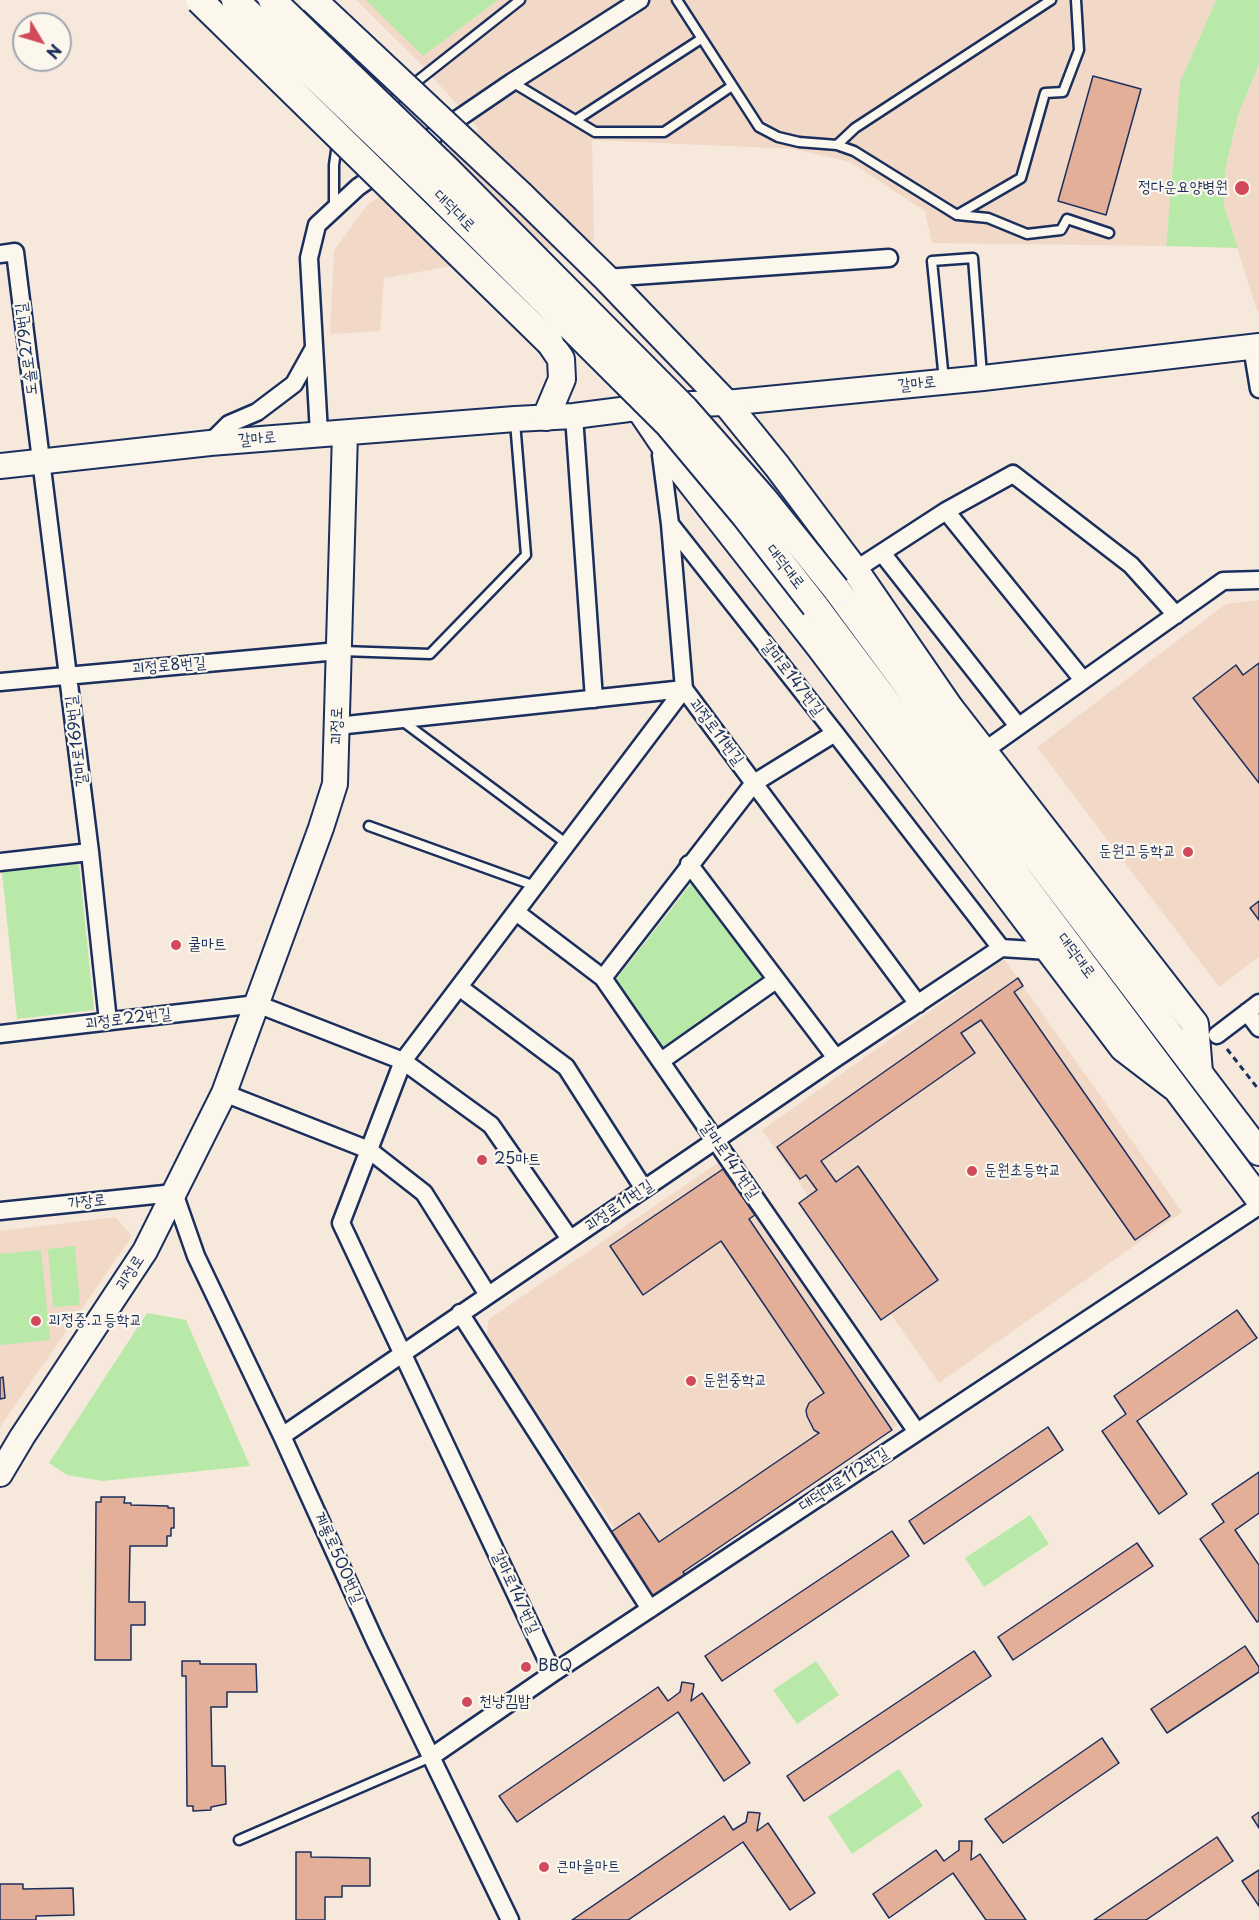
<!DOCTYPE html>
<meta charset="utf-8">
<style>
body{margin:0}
#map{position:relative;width:1259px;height:1920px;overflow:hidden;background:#f6e9db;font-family:"Playpen Sans",sans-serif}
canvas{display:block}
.north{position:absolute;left:12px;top:12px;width:60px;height:60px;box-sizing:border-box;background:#fbf7ec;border:2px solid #a1a7b3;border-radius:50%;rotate:128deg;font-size:16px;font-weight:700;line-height:24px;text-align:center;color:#1b2f5e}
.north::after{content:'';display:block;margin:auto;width:21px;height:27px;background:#d1495b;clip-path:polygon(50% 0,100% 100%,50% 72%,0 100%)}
</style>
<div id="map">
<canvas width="1259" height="1920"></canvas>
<div class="north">N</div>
</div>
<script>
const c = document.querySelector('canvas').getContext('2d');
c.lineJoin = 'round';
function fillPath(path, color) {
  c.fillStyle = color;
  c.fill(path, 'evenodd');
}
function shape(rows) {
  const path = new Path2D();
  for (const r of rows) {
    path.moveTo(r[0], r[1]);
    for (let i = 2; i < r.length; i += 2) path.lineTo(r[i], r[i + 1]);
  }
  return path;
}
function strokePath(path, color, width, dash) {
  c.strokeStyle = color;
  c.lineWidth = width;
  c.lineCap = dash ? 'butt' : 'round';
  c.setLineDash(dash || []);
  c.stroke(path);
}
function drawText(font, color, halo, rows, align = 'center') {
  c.font = font + ' "Playpen Sans","Poor Story",sans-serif';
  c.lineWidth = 4.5;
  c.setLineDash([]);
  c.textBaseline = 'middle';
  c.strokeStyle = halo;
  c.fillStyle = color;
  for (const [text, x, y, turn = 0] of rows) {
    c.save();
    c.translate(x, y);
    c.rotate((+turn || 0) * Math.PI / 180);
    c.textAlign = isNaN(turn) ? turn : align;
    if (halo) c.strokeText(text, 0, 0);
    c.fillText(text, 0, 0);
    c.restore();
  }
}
const built = shape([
 [356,0,1216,0,1180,82,1166,246,932,243,925,211,850,162,794,149,592,140,594,241,384,278,380,331,330,334,334,251,367,205,479,129,419,62],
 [1259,64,1259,311,1257,311,1224,206,1225,170,1238,115],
 [1259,600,1259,957,1219,987,1037,747,1226,604],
 [1004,959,1182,1212,939,1383,762,1130],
 [719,1162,897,1425,656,1589,486,1338,489,1319],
 [115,1217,132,1236,0,1427,0,1231]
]);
const green = shape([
 [366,0,498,0,423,56],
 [1216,0,1259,0,1259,64,1238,115,1225,170,1224,206,1238,248,1166,246,1180,82],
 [79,864,94,1010,17,1019,2,872],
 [694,880,764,976,664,1050,614,982],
 [75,1246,80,1305,53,1307,48,1249],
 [41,1250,50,1340,0,1345,0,1254],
 [147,1313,186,1320,250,1466,102,1481,67,1475,49,1463],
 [1030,1515,1049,1544,984,1587,965,1558],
 [816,1661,839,1695,797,1724,773,1690],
 [899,1769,923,1806,852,1854,828,1817]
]);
const building = shape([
 [1093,76,1141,89,1106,215,1058,201,1093,76],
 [1259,663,1259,783,1193,698,1236,665,1243,675,1259,663],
 [1259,901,1259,920,1250,908,1259,901],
 [1018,978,1023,986,1014,992,1170,1216,1135,1240,981,1020,961,1033,975,1053,821,1161,836,1182,858,1166,938,1280,881,1320,799,1203,817,1190,806,1175,800,1179,777,1147,1018,978],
 [723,1169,755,1215,749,1219,892,1430,683,1572,689,1580,655,1603,608,1534,639,1513,659,1542,819,1433,814,1430,807,1416,806,1410,809,1403,824,1393,721,1241,643,1295,610,1246,723,1169],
 [1237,1310,1257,1338,1137,1421,1187,1494,1159,1514,1102,1431,1126,1414,1114,1396,1237,1310],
 [3,1377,5,1398,0,1399,0,1378,3,1377],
 [1048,1427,1063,1450,924,1544,909,1521,1048,1427],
 [1259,1472,1259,1513,1235,1530,1259,1565,1259,1621,1257,1622,1200,1539,1224,1522,1212,1504,1259,1472],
 [101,1497,125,1497,124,1503,131,1503,131,1505,168,1506,168,1508,174,1508,174,1528,171,1528,171,1536,167,1536,167,1546,130,1546,129,1602,145,1602,145,1625,131,1625,131,1660,95,1660,96,1502,101,1502,101,1497],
 [892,1531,909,1556,722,1681,705,1656,892,1531],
 [1137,1543,1153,1566,1013,1660,998,1637,1137,1543],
 [1245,1646,1259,1667,1259,1672,1167,1733,1151,1709,1245,1646],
 [974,1651,991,1676,804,1801,787,1776,974,1651],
 [182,1661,200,1661,200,1664,256,1664,257,1692,227,1692,227,1707,211,1707,212,1766,225,1766,226,1804,211,1807,211,1810,193,1811,193,1806,187,1806,186,1676,182,1676,182,1661],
 [682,1682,694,1684,691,1701,702,1693,750,1763,724,1781,678,1712,517,1822,499,1796,658,1687,668,1701,680,1692,682,1682],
 [1102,1738,1119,1763,1003,1843,985,1819,1102,1738],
 [748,1812,760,1813,757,1831,768,1823,815,1893,790,1910,743,1842,628,1920,572,1920,724,1816,733,1830,746,1822,748,1812],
 [1259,1812,1259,1828,1252,1817,1259,1812],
 [1217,1837,1233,1861,1146,1920,1094,1920,1217,1837],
 [959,1841,972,1841,971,1860,980,1854,1026,1920,986,1920,953,1873,889,1918,873,1894,936,1850,944,1861,959,1850,959,1841],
 [296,1852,311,1852,311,1857,370,1858,370,1886,342,1886,342,1897,325,1897,325,1920,296,1920,296,1852],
 [1259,1870,1259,1906,1242,1881,1259,1870],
 [0,1884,23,1884,23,1889,73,1888,74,1915,36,1916,36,1920,0,1920,0,1884]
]);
const path = shape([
 [1227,1049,1259,1090]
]);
const lane = shape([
 [677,0,759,127,778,137,799,142,837,145,854,151,957,215,1021,178,1045,93,1063,92,1079,50,1076,0],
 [512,82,595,132,664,132,732,86],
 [387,105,520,0],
 [576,120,701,39],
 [837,145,855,128,1051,0],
 [334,207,334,165,337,144,339,143],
 [958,215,988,218,1027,234,1061,230,1067,219,1109,233],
 [944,380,932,261,973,258,982,375],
 [342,651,430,654,526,555,515,422],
 [401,720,567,844],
 [369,826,535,886],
 [239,1840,431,1757]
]);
const street = shape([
 [0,254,15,252,90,852,108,1021],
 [606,278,889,258],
 [1252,347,1259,389],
 [574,416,594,699],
 [319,433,309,258,317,225,358,187,512,82,640,0],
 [210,443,229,424,257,412,294,384,314,348],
 [946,511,1083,680],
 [670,524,835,733,1001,948],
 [882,553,1018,726],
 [855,570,946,511,1013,474,1131,565,1176,615],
 [0,682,338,651],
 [337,726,684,689,918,1004],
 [984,751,1223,581,1259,580],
 [0,862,90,852],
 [689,864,836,1058],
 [516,912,603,978,917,1432],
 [603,978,754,783,835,733],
 [459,987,566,1067,644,1189],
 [1247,1012,1259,1028],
 [0,1034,257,1004,403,1061,491,1125,570,1239],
 [1217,1035,1259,1003],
 [661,1061,776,980],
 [224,1093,369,1150,424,1193,488,1295],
 [0,1211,174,1193,196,1256,282,1436,375,1641,510,1920],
 [460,1313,650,1609],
 [282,1436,836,1058,1001,948,1049,951],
 [553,1673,341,1223,403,1061,684,689,670,524,661,455],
 [431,1757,553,1673,1259,1206]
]);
const secondary = shape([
 [0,466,210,443,515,419,574,416,660,405,726,403,983,378,1259,346],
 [0,1474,22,1437,145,1251,224,1093,321,828,335,784,345,433]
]);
const primary = shape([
 [521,195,606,278,726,403,777,466,855,570,950,708,1195,1024,1199,1072],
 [639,408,681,470,819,646,1123,1048,1174,1087],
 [546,417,562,379,561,359,550,343],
 [836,589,965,764,1259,1152],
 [815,606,1259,1199]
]);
const primaryBridge = shape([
 [199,0,550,343],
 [235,0,433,190,668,424,745,516,815,606],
 [272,0,447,169,685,409,763,498,836,589],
 [313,0,521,195]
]);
const markers = [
 [1242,188,8,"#d1495b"],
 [1188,852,6,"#d1495b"],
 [176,945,6,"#d1495b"],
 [482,1160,6,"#d1495b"],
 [972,1171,6,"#d1495b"],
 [36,1321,6,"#d1495b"],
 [691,1381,6,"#d1495b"],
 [526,1667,6,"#d1495b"],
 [467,1702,6,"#d1495b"],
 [544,1867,6,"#d1495b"]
];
const poiNames = [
 ["정다운요양병원",1228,188,"right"],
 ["둔원고등학교",1176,852,"right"],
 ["쿨마트",188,945],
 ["25마트",494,1160],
 ["둔원초등학교",984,1171],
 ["괴정중.고등학교",48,1321],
 ["둔원중학교",703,1381],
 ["BBQ",538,1667],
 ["천냥김밥",479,1702],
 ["큰마을마트",556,1867]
];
const streetNames = [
 ["대덕대로",454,211,45],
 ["도솔로279번길",27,349,-97],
 ["갈마로",917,384,-6],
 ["갈마로",257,439,-5],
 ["대덕대로",785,567,52],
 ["괴정로8번길",169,666,-5],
 ["갈마로147번길",792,678,52],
 ["괴정로",337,726,-88],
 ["괴정로11번길",716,732,53],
 ["갈마로169번길",77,741,-97],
 ["대덕대로",1076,956,53],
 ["괴정로22번길",128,1019,-7],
 ["갈마로147번길",729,1160,55],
 ["가장로",87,1202,-6],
 ["괴정로11번길",619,1206,-34],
 ["괴정로",130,1273,-57],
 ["대덕대로112번길",844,1480,-33],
 ["계룡로500번길",338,1558,66],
 ["갈마로147번길",515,1592,65]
];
fillPath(built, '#f1d8c7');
fillPath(green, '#b8e9a9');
fillPath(building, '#e4af99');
strokePath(building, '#1b2f5e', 1.5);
strokePath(lane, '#1b2f5e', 13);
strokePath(street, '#1b2f5e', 21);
strokePath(secondary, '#1b2f5e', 28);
strokePath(primary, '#1b2f5e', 30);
strokePath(path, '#1b2f5e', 3, [6, 4.5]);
strokePath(lane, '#fbf7ec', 8);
strokePath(street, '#fbf7ec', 16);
strokePath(secondary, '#fbf7ec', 24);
strokePath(primary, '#fbf7ec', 26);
strokePath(primaryBridge, '#1b2f5e', 30, []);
strokePath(primaryBridge, '#fbf7ec', 26);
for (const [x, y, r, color] of markers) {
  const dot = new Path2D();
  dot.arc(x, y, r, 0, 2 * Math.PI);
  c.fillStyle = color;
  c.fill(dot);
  strokePath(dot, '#fbf7ec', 2);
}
drawText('16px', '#1b2f5e', '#fbf7ec', poiNames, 'left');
drawText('16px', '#1b2f5e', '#fbf7ec', streetNames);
</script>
